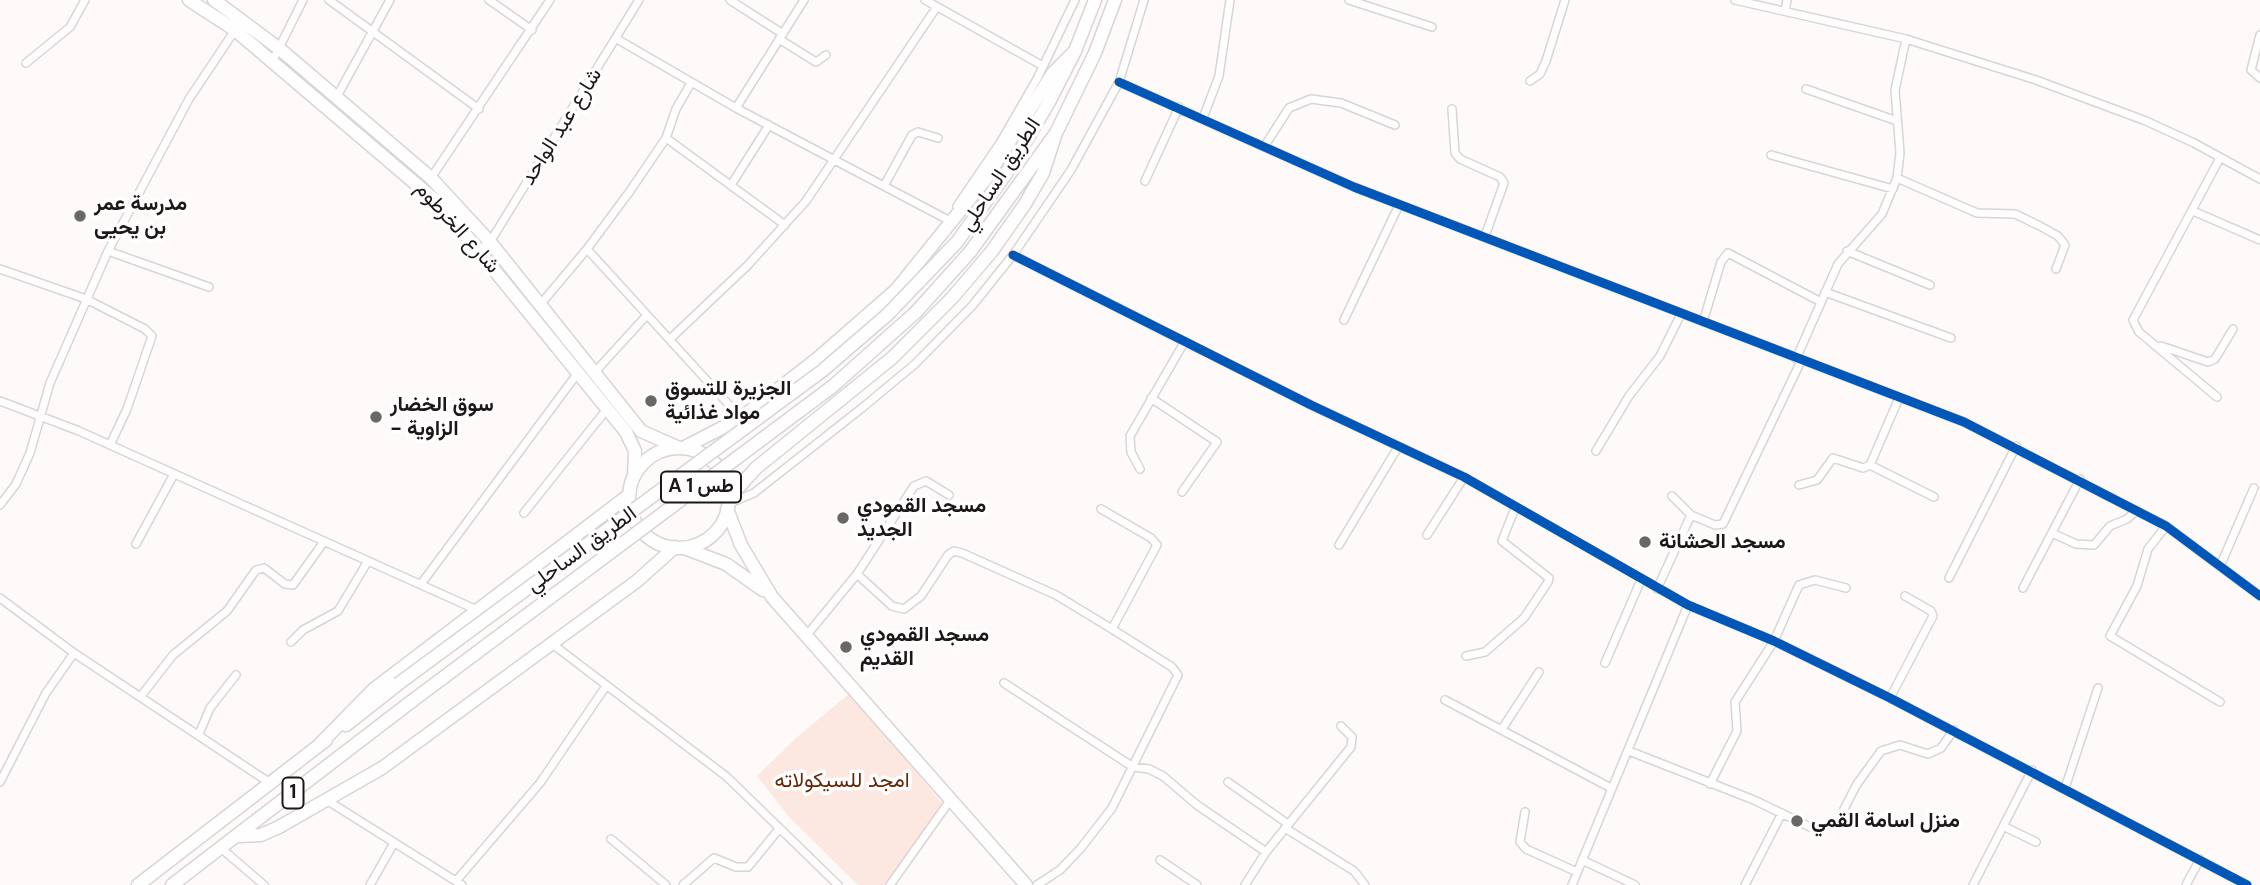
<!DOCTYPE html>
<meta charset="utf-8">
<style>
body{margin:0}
canvas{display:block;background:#fdfaf9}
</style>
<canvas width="2260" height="885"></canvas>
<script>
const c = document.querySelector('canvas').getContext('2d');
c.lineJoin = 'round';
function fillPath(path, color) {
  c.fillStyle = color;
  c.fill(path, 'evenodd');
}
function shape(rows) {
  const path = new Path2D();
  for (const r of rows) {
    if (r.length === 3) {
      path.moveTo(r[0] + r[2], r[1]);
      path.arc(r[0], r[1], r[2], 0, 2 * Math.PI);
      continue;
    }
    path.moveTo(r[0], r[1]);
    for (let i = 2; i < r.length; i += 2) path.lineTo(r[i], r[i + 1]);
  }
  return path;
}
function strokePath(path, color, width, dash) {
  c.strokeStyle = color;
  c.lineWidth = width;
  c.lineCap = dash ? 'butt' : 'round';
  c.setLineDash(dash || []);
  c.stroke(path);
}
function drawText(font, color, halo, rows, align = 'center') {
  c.font = font + ' "DM Sans",Vazirmatn,sans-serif';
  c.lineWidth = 7;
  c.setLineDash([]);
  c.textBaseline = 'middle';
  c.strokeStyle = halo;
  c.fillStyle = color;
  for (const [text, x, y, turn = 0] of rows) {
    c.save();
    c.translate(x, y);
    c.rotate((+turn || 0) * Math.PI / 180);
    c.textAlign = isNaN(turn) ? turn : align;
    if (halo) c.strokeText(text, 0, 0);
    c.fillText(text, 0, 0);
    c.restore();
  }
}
const green = shape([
 [850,693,948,810,885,885,858,885,790,818,757,776,796,738]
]);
const minor = shape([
 [329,0,479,109],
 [489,0,532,30],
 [730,0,783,34],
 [925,0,1043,66],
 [1349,0,1432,27],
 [1735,0,1906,39,2036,80,2146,121,2194,143,2260,179],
 [1785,11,1787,0],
 [2260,35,2251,70,2260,78],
 [617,39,736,108,952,222],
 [779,39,816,62,826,55],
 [272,62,303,0],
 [26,63,70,27,85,0],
 [1530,81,1540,74,1546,61,1565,0],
 [1119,82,1354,187,1964,422,2166,526,2260,596],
 [1806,89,1897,121],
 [336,98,390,0],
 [736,108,804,0],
 [1452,109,1455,153,1460,159,1500,177,1504,183,1485,236],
 [1203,118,1219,76,1230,0],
 [666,138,785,225],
 [1264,147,1289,108,1311,99,1341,103,1395,125],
 [1771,155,1893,189],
 [431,178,550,0],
 [1897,178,1977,213,2015,214,2040,226,2058,236,2065,245,2056,269],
 [1145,181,1179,107],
 [731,185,769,125],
 [884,186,912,135,918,132,938,138],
 [957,206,1000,143,1037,79,1075,0],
 [2193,211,2260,240],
 [587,249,741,418],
 [479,250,490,242,639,0],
 [108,251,209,287],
 [1847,251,1930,285],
 [1013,255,1311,405,1464,477,1688,605,1774,641,1890,698,2247,885],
 [0,269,86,299,145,329,152,336,127,409,110,445],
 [1825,292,1951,338],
 [540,305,587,249,630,191,666,138,676,109,691,83],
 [1344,320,1399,205],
 [1703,322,1721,262,1728,253,1821,302],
 [670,339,748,265,806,201,936,8],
 [2161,346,2208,362,2215,359,2233,329],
 [1796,359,1838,264,1882,214,1897,178,1900,153,1895,90,1906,39],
 [594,373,647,315],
 [2217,397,2139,332,2133,320,2220,158],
 [1151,398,1217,442,1182,492],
 [1899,398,1870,465,1934,497],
 [0,401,79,431,477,610],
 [1596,451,1629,396,1660,356,1681,314],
 [1140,469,1131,452,1130,436,1185,341],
 [1799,485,1817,480,1833,458,1863,468,1870,465],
 [1672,496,1691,515,1715,525,1723,524,1801,361],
 [728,504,754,493,862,408,915,364,972,306,1013,255,1071,170,1119,82,1144,0],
 [0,505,16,484,30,453,50,383,108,251,189,99,235,30],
 [524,513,607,409],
 [2166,526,2148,549,2137,586,2110,636,2220,702],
 [2052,533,2076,544,2094,545,2110,526,2127,519,2137,510],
 [1427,535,1464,477],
 [136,544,174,474],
 [1339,545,1398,447],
 [2221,564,2254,488],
 [857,574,892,606,904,609,921,596,948,555,954,551,962,553,1056,595,1112,629],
 [1949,578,2016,446],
 [421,584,577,374],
 [2023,588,2080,479],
 [1657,589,1691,515],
 [0,598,74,653,270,783],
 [806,636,857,574,914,486,926,481,949,495],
 [291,642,303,630,338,611,368,561],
 [551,643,727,777,838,885],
 [1466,656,1485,652,1524,618,1548,582,1549,578,1544,574,1502,541,1515,508],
 [1605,663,1641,580],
 [1004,683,1133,767,1149,769,1163,776,1197,805,1266,852],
 [141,696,173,655,227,611,256,570,264,568,285,584,293,585,323,543],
 [1890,698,1933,616,1931,611,1905,596],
 [1445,700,1611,788],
 [1502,729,1539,672],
 [199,734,210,708,236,675],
 [1629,751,1754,800,1810,827],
 [0,782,46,693,74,653],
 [1228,782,1288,824],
 [1710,784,1737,731,1735,702,1774,641,1799,585,1815,580,1846,588],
 [2065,788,2098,688],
 [328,801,462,885],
 [1844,809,1857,784,1881,751,1900,745,1928,754,1941,748,1954,730],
 [1525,812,1520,842,1526,849,1577,872],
 [2005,827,2036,842],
 [1285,828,1354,871,1365,885],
 [611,839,666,885],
 [222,849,264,885],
 [1160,860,1197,885],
 [1582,860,1635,885],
 [456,881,540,783,606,686],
 [370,885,394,843],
 [683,885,714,858,736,867,748,867,779,829],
 [890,885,951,799],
 [1037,885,1060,870,1081,848,1112,808,1178,675,1172,667,1112,629,1157,545,1151,538,1101,509],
 [1245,885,1266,852,1351,747,1352,737,1341,726],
 [1572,885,1688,605],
 [1745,885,1782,813],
 [1973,885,2032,770],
 [2186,885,2200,859]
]);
const primary = shape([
 [189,0,235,30,443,207,626,432,635,451,634,476],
 [214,0,281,50,431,178,490,242,641,431,677,447]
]);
const trunk = shape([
 [957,242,1010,168,1049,102,1075,51,1095,0],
 [970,252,1056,133,1095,53,1115,0],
 [683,448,741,418,817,359,896,290,985,180,1053,73,1075,51],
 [679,498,50],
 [728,499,756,468,892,358,952,298,992,251,1025,204,1043,173,1056,133],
 [727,509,741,545,772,597,1026,885],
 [684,548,726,564,763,590],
 [346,725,398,684],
 [320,744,374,689,629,495],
 [239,836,261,835,279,827,382,768,637,581,675,547],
 [138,885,326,740],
 [172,885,412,701]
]);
const trunkBridge = shape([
 [398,684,822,371,887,315,957,242],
 [412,701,833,386,916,312,970,252]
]);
const cycleway = shape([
 [1119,82,1354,187,1964,422,2166,526,2260,596],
 [1013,255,1311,405,1464,477,1688,605,1774,641,1890,698,2247,885]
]);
const markers = [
 [80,216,7,"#6b6766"],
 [651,401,7,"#6b6766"],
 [376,417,7,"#6b6766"],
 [843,518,7,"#6b6766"],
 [1645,542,7,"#6b6766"],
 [846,647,7,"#6b6766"],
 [1797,821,7,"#6b6766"]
];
const shields = [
 [701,487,80],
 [293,793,21]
];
const shieldNames = [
 ["A 1 طس",701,487],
 ["1",293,793]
];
const streetNames = [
 ["شارع عبد الواحد",562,127,-58],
 ["الطريق الساحلي",1001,175,-57],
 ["شارع الخرطوم",457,228,48],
 ["الطريق الساحلي",582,550,-36]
];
const poiNames = [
 ["مدرسة عمر",94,204],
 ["بن يحيى",94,228],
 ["الجزيرة للتسوق",665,389],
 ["مواد غذائية",665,413],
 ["سوق الخضار",390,405],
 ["- الزاوية",390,429],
 ["مسجد القمودي",857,506],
 ["الجديد",857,530],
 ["مسجد الحشانة",1659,542],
 ["مسجد القمودي",860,635],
 ["القديم",860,659],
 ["منزل اسامة القمي",1811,821]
];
const parkNames = [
 ["امجد للسيكولاته",842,781]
];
fillPath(green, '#fce8e0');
strokePath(minor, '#d9d5d4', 10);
strokePath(primary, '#d9d5d4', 15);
strokePath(trunk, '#d9d5d4', 15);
strokePath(minor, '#fffefe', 7);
strokePath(primary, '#fffefe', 12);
strokePath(trunk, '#fffefe', 12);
strokePath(trunkBridge, '#d9d5d4', 15, []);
strokePath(trunkBridge, '#fffefe', 12);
strokePath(cycleway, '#0057b8', 9);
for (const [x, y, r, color] of markers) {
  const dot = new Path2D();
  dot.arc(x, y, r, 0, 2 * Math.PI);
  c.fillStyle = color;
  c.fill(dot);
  strokePath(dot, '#fff', 2.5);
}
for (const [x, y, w] of shields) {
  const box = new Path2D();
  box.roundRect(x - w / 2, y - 15.5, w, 31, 5);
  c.fillStyle = '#fff';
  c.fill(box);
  strokePath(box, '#1d1817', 2);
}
drawText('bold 19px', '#1d1817', null, shieldNames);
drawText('21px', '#1d1817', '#fff', streetNames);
drawText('bold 21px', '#1d1817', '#fff', poiNames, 'left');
drawText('21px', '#662402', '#fff', parkNames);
</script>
